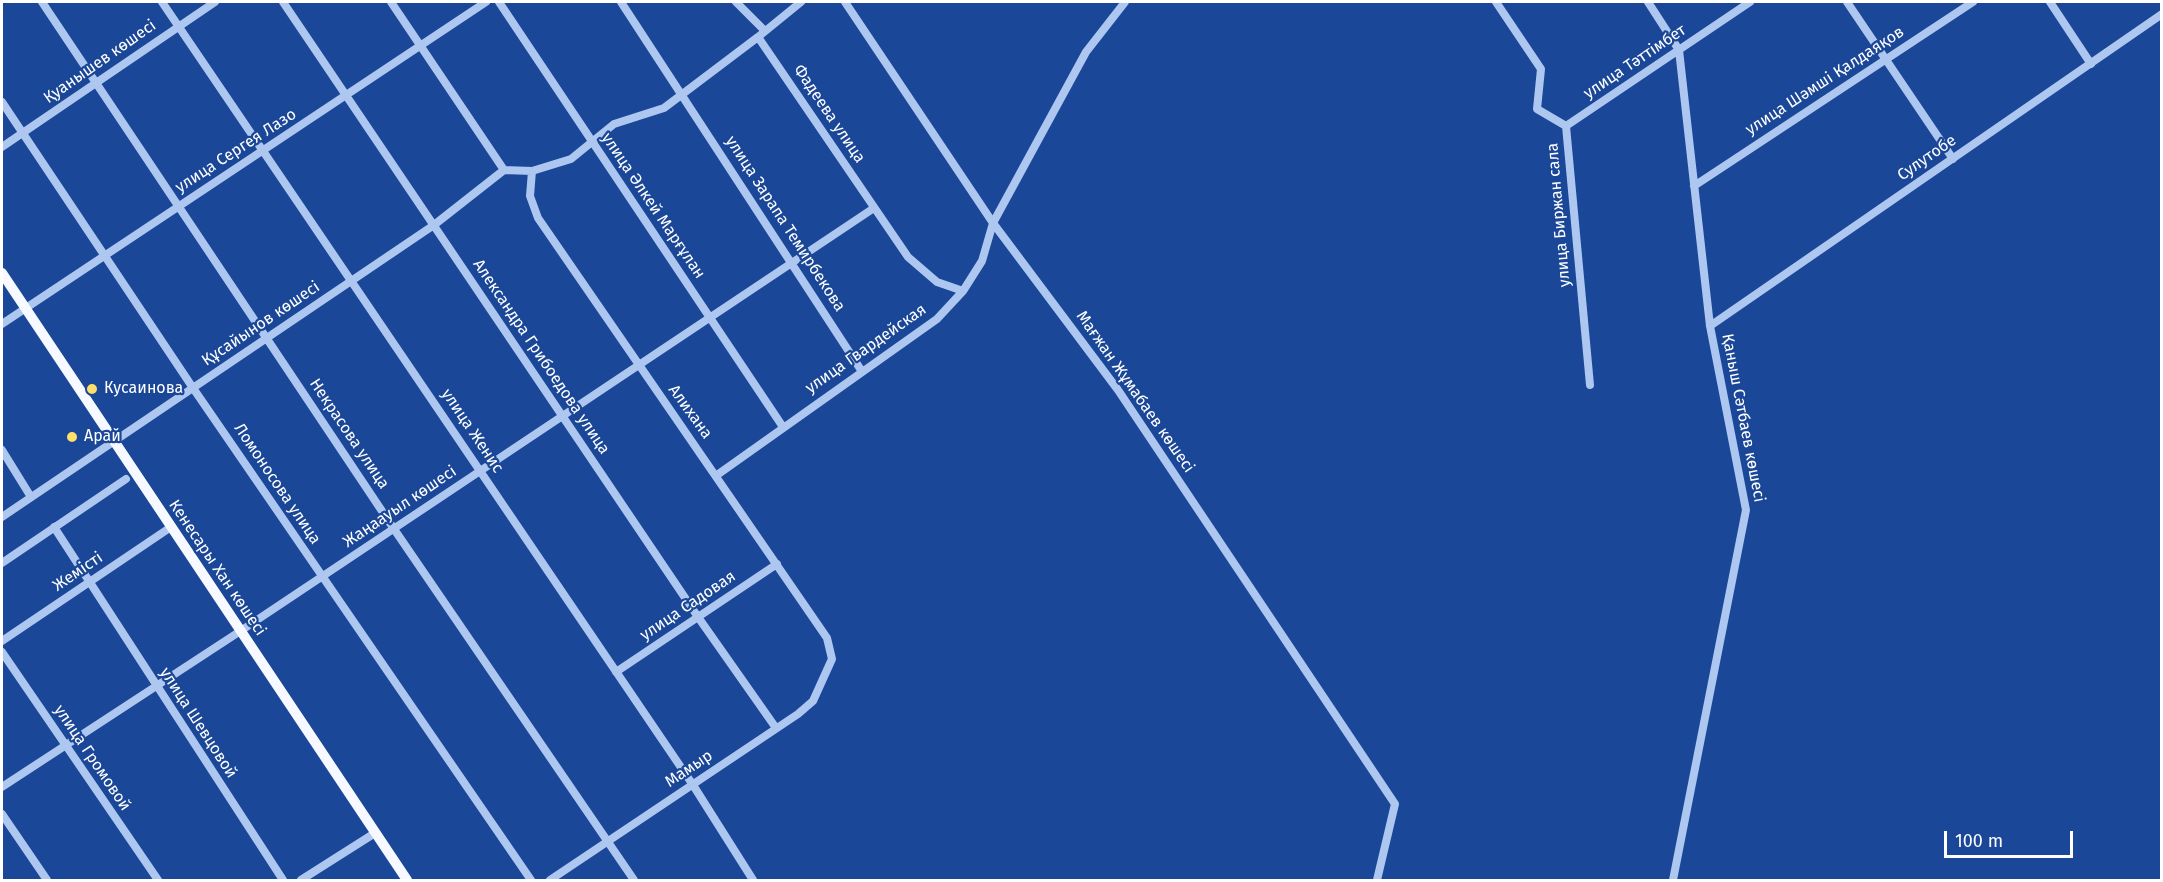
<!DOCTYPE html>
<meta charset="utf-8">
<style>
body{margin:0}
#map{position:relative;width:2163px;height:882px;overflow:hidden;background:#1a4797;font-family:"Fira Sans",sans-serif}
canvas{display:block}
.frame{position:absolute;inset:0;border:3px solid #fff;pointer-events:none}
.scale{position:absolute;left:1944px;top:831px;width:129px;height:27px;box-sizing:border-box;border:3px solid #fff;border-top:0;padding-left:8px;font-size:18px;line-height:21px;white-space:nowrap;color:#fff;-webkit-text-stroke:4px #1a4797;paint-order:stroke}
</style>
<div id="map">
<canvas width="2163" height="882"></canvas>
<div class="frame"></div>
<div class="scale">100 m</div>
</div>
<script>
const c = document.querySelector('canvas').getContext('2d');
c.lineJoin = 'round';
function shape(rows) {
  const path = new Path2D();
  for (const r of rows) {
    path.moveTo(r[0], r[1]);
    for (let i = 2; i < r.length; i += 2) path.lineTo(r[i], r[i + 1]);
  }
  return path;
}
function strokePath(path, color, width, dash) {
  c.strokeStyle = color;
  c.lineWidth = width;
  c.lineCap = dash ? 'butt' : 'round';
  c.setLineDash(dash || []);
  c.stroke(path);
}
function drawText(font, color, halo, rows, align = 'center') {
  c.font = font + ' "Fira Sans",sans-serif';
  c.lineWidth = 4.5;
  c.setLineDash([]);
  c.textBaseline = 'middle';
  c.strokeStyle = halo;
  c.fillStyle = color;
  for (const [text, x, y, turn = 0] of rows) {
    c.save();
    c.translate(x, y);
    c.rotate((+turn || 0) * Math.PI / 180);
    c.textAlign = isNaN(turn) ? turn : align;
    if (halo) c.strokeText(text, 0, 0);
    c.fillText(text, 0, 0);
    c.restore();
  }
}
const minor = shape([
 [42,2,394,529,634,880],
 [162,2,693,785,753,880],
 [283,2,698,617,776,728],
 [391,2,504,170],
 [499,2,783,427],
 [621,2,861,370],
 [736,2,765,31],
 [845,2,993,223,1118,390,1395,804,1377,880],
 [1496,2,1541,69,1537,109,1566,126,1590,385],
 [1648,2,1679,50,1710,326,1746,510,1673,880],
 [1847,2,1953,159],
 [2050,2,2091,64],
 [758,37,908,257,937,282,963,291],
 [2,102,193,388,531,880],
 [1566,126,1750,2],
 [2,147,215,2],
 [504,170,532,171,571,159,614,124,664,108,758,37,801,2],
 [532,171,530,196,538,218,827,638,832,659,813,701,798,714,550,880],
 [1694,186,1973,2],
 [2,324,486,2],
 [1710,326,2162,14],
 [2,450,31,497],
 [717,475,937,319,963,291,982,261,993,223,1086,52,1125,2],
 [2,517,434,225,504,170],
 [54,527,283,880],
 [2,563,126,479],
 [2,641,171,527],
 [2,652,158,880],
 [616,672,777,564],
 [2,787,242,630,874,208],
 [2,814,47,880],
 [301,880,375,833]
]);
const major = shape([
 [2,273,407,880]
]);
const markers = [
 [92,389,6,"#ffdf6c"],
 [72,437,6,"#ffdf6c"]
];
const streetNames = [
 ["Қуанышев көшесі",100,62,-35],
 ["улица Тәттімбет",1635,62,-34],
 ["улица Шәмші Қалдаяқов",1825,81,-33],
 ["Фадеева улица",829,114,56],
 ["улица Сергея Лазо",236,151,-33],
 ["Сулутобе",1927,158,-35],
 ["улица Әлкей Марғұлан",653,206,56],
 ["улица Биржан сала",1559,215,-95],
 ["улица Зарапа Темирбекова",785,224,57],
 ["Құсайынов көшесі",261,324,-34],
 ["улица Гвардейская",866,349,-35],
 ["Александра Грибоедова улица",541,357,56],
 ["Мағжан Жұмабаев көшесі",1135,392,55],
 ["Алихана",690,412,54],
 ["Қаныш Сәтбаев көшесі",1743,418,79],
 ["улица Женис",472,431,56],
 ["Некрасова улица",349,434,56],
 ["Ломоносова улица",277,484,56],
 ["Жаңаауыл көшесі",400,507,-34],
 ["Кенесары Хан көшесі",217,568,56],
 ["Жемісті",78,572,-34],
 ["улица Садовая",688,606,-34],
 ["улица Шевцовой",198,723,57],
 ["улица Громовой",92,758,56],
 ["Мамыр",689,769,-34]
];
const poiNames = [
 ["Кусаинова",104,389],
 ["Арай",84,437]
];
strokePath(minor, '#adc7f0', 8);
strokePath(major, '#f6f9ff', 10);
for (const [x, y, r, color] of markers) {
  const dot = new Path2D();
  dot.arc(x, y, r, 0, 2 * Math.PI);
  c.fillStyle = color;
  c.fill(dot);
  strokePath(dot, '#1a4797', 2);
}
drawText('16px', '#fff', '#1a4797', streetNames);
drawText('16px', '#fff', '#1a4797', poiNames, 'left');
</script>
